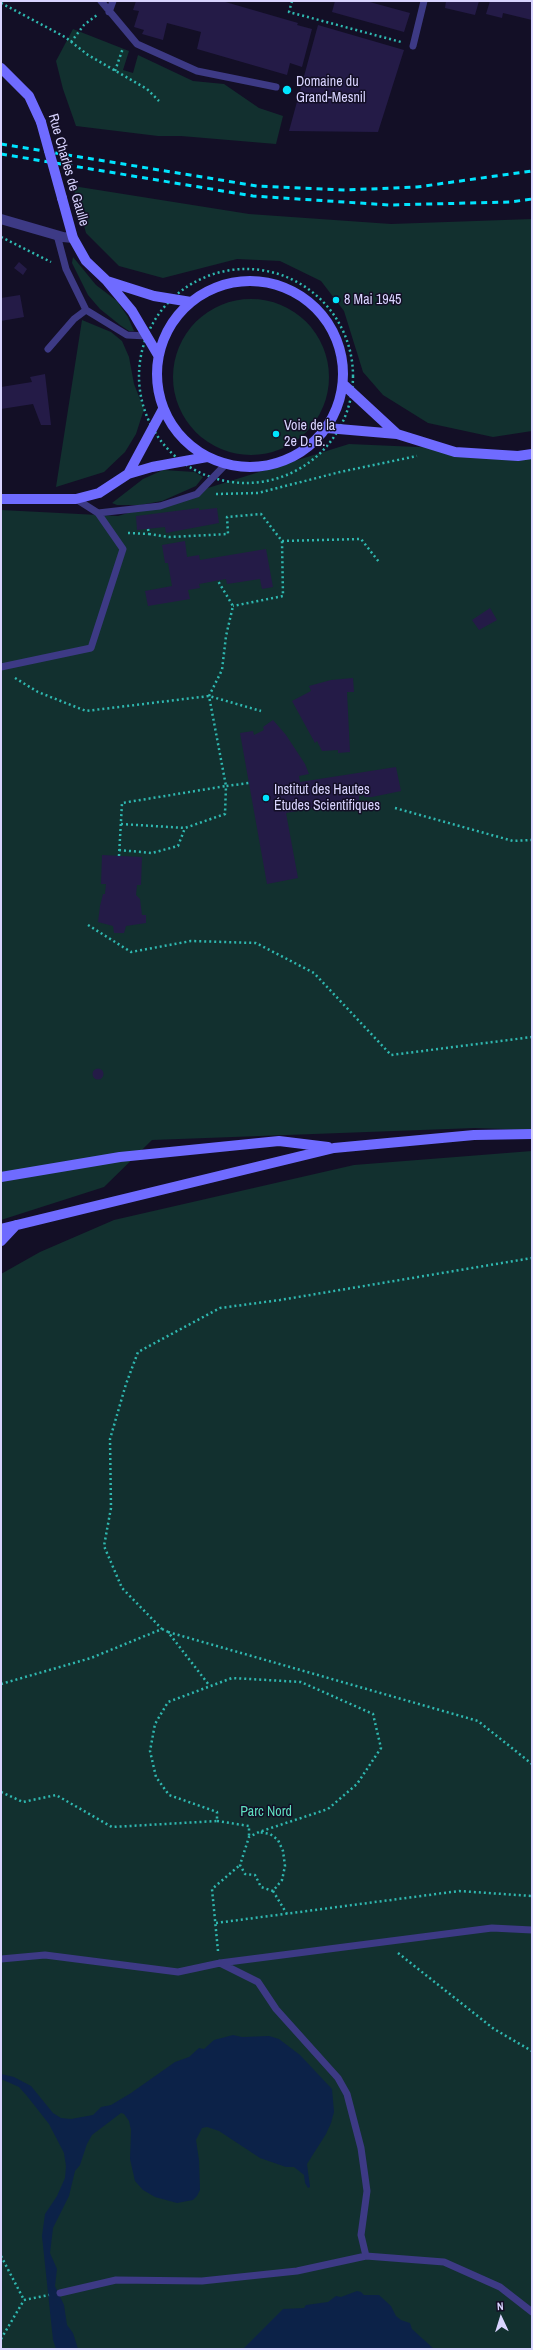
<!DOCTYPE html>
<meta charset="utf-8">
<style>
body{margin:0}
#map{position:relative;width:533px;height:2350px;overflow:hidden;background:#130f26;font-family:"Archivo Narrow",sans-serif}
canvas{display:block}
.frame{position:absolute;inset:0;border:2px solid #d9d4ff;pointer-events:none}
.north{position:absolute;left:481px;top:2298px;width:40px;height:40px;-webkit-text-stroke:3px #130f26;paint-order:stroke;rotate:356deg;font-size:11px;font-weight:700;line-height:16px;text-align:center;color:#d9d4ff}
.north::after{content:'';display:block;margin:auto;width:14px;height:18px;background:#d9d4ff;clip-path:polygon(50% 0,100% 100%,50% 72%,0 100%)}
</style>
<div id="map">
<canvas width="533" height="2350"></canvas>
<div class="frame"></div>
<div class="north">N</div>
</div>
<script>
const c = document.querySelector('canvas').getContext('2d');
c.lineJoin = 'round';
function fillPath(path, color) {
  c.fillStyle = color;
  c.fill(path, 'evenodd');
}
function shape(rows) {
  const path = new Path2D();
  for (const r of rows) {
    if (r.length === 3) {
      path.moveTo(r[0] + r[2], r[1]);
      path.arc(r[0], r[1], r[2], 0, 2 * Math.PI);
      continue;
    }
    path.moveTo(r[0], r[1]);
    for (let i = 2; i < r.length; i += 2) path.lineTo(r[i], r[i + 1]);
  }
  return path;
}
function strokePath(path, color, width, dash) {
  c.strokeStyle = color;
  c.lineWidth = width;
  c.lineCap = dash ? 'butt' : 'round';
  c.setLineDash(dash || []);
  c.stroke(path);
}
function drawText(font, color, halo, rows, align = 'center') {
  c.font = font + ' "Archivo Narrow",sans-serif';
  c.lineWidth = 3;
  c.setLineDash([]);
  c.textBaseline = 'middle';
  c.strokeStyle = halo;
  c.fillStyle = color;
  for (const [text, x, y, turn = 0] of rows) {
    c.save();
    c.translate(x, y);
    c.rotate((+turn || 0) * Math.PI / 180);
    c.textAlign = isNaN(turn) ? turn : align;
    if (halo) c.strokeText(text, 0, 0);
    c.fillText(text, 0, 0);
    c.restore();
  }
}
const green = shape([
 [73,29,129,51,123,70,133,73,138,55,193,81,224,84,259,108,283,116,276,144,181,136,158,136,76,126,63,89,56,61],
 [73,186,249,214,391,224,532,219,532,431,493,437,428,423,383,395,363,372,344,311,321,281,280,261,237,259,163,278,119,266,86,233],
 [73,257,96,285,117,301,128,317,134,331,129,331,120,325,100,309,88,295,72,263],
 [251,377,78],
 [82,320,111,332,122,341,129,357,134,384,144,409,136,434,125,452,104,472,56,487],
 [349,444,532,452,532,1130,475,1128,152,1140,104,1187,1,1220,1,510,118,516],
 [163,470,195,472,203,477,196,486,162,501,140,505,117,505,112,503,143,479],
 [532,1151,532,2349,1,2349,1,1274,40,1252,114,1220,354,1165]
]);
const water = shape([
 [233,2035,242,2037,269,2036,279,2039,300,2055,332,2089,334,2112,331,2123,326,2134,307,2164,310,2187,308,2188,305,2183,304,2175,294,2167,286,2167,260,2158,219,2131,207,2127,202,2128,196,2140,199,2160,200,2190,197,2196,193,2200,177,2203,155,2197,143,2190,135,2181,130,2159,131,2130,129,2121,124,2114,121,2113,92,2135,87,2144,80,2165,75,2171,69,2196,53,2228,50,2253,57,2269,55,2286,64,2305,67,2325,73,2333,78,2349,56,2349,53,2340,42,2236,45,2214,57,2196,65,2178,66,2166,64,2153,49,2124,27,2096,19,2087,1,2079,1,2074,14,2077,31,2086,53,2113,61,2118,71,2119,93,2115,101,2107,111,2105,131,2093,175,2062,189,2057,199,2048,204,2049,214,2040],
 [357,2291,361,2292,364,2295,379,2295,391,2306,396,2316,401,2320,410,2323,412,2329,434,2349,243,2349,283,2309,304,2308,306,2305,328,2302,336,2296,341,2297]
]);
const building = shape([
 [136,1,222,1,298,23,297,25,312,29,302,67,290,63,287,75,197,49,201,32,167,23,163,40,142,34,144,30,134,27,139,11,133,10],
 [335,1,366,1,410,13,404,32,332,12],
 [446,1,479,1,475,15,445,8],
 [490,1,532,2,532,20,503,13,502,18,486,14],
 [318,25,404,50,378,132,289,131],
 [19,262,27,269,23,275,14,268],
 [20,295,24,317,1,321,1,298],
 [45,374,51,425,41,425,33,404,1,409,1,387,32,382,30,377],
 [199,508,199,510,217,508,219,523,166,533,165,527,137,530,136,516],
 [185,541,187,557,199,555,200,560,266,549,273,587,262,589,260,579,227,584,226,579,199,584,200,588,188,590,190,599,148,606,145,591,172,586,168,563,165,563,162,545],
 [490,608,497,620,479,630,472,620],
 [353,678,354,692,347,692,350,752,338,753,338,750,322,751,317,741,315,743,292,701,311,691,309,686,331,680],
 [273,720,286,735,305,764,309,774,299,776,300,782,396,767,401,791,372,797,364,797,364,795,359,796,359,800,286,813,298,878,267,884,240,733,253,731,254,735,264,730,263,727],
 [102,855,142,857,141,885,137,885,136,895,140,899,142,915,146,915,146,923,126,926,124,933,114,933,113,926,98,922,100,906,103,894,105,894,106,884,101,884],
 [98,1074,5.5]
]);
const path = shape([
 [292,1,289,12,401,42],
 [1,3,65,37,88,55,147,89,159,101],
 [71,42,84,25,97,15],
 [115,71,123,48],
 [1,237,51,262],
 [246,376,107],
 [216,494,258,493,340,472,417,456],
 [148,529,149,534,169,537,228,534,227,517,261,514,282,541,283,596,233,606],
 [128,533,149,534],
 [282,541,361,539,379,562],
 [15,678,38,692,86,711,209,696,261,711],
 [395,808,513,841,532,840],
 [121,824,185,828,225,814,226,786,249,783],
 [119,850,152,853,178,846,185,828],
 [119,856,122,803,226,786,209,696,222,670,226,636,233,606,218,581],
 [88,925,131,952,191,941,256,943,314,973,391,1055,532,1037],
 [162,1629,168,1632,209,1685],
 [168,1632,478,1721,532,1764],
 [1,1684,91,1658,162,1629,122,1588,104,1546,111,1508,110,1439,126,1384,138,1352,220,1308,280,1300,532,1258],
 [1,1792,23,1802,56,1795,112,1827,217,1821,217,1812,169,1795,156,1777,150,1751,155,1724,168,1702,232,1678,301,1682,373,1714,381,1748,357,1784,328,1809,259,1832,249,1837,240,1865,245,1874,255,1875,261,1887,273,1891,282,1880,285,1866,283,1851,278,1840,270,1834,259,1832],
 [217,1821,249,1826,249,1837],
 [273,1891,287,1914],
 [216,1923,459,1891,532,1896],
 [218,1951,212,1889,240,1865],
 [398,1953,494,2029,532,2051],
 [1,2256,24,2300],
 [24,2300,49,2295],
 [1,2339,24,2300]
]);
const lane = shape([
 [101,1,137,44,197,71,276,87],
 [109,12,113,1],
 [413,46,424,1],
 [57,235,66,269,86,310,127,335,147,336],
 [48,349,74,319,86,310],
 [76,499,98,513,160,506,197,494,226,464],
 [1,667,91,648,123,549,98,513],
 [1,1959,45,1955,178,1972,220,1963,492,1928,532,1930],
 [220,1963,258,1982,276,2009,338,2078,347,2094,361,2148,367,2191,361,2235,366,2256],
 [60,2293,116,2280,202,2281,297,2271,366,2256,444,2262,500,2287,532,2312]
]);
const street = shape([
 [1,219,63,237,73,238]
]);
const secondary = shape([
 [1,68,29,96,41,122],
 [62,198,73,238,86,261,107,281,132,311,158,355],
 [250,374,93],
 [107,281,154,296,191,302],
 [344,385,397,434],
 [327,428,397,434,455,452,518,456,532,454],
 [128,474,163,409],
 [1,499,76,499,99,493,128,474,152,467,207,457],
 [1,1177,120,1157,279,1141,328,1147],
 [1,1229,334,1148,474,1135,532,1134],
 [1,1241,16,1225]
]);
const rail = shape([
 [1,144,257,186,345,190,417,187,532,171],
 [1,154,253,196,389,205,510,202,532,199]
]);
const secondaryBridge = shape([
 [41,122,62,198]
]);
const markers = [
 [287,90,5,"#00e5ff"],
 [336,300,4,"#00e5ff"],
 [276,434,4,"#00e5ff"],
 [266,798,4,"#00e5ff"]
];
const poiNames = [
 ["Domaine du",296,82],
 ["Grand-Mesnil",296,98],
 ["8 Mai 1945",344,300],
 ["Voie de la",284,426],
 ["2e D. B.",284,442],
 ["Institut des Hautes",274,790],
 ["Études Scientifiques",274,806]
];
const streetNames = [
 ["Rue Charles de Gaulle",68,170,74]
];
const parkNames = [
 ["Parc Nord",266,1812]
];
fillPath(green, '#12302f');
fillPath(water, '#0c2248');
fillPath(building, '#241b47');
strokePath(path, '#2fb8b0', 2.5, [2, 3]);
strokePath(lane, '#3d3a85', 7);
strokePath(street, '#3d3a85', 10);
strokePath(secondary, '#6f6bff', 10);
strokePath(rail, '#00e5ff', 3, [6, 5]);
strokePath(secondaryBridge, '#6f6bff', 10);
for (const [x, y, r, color] of markers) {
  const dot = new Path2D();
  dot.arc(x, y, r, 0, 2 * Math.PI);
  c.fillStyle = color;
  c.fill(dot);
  strokePath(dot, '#130f26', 1.5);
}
drawText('14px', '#d9d4ff', '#130f26', poiNames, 'left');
drawText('14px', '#d9d4ff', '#130f26', streetNames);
drawText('14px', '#5fe0c0', '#130f26', parkNames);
</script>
